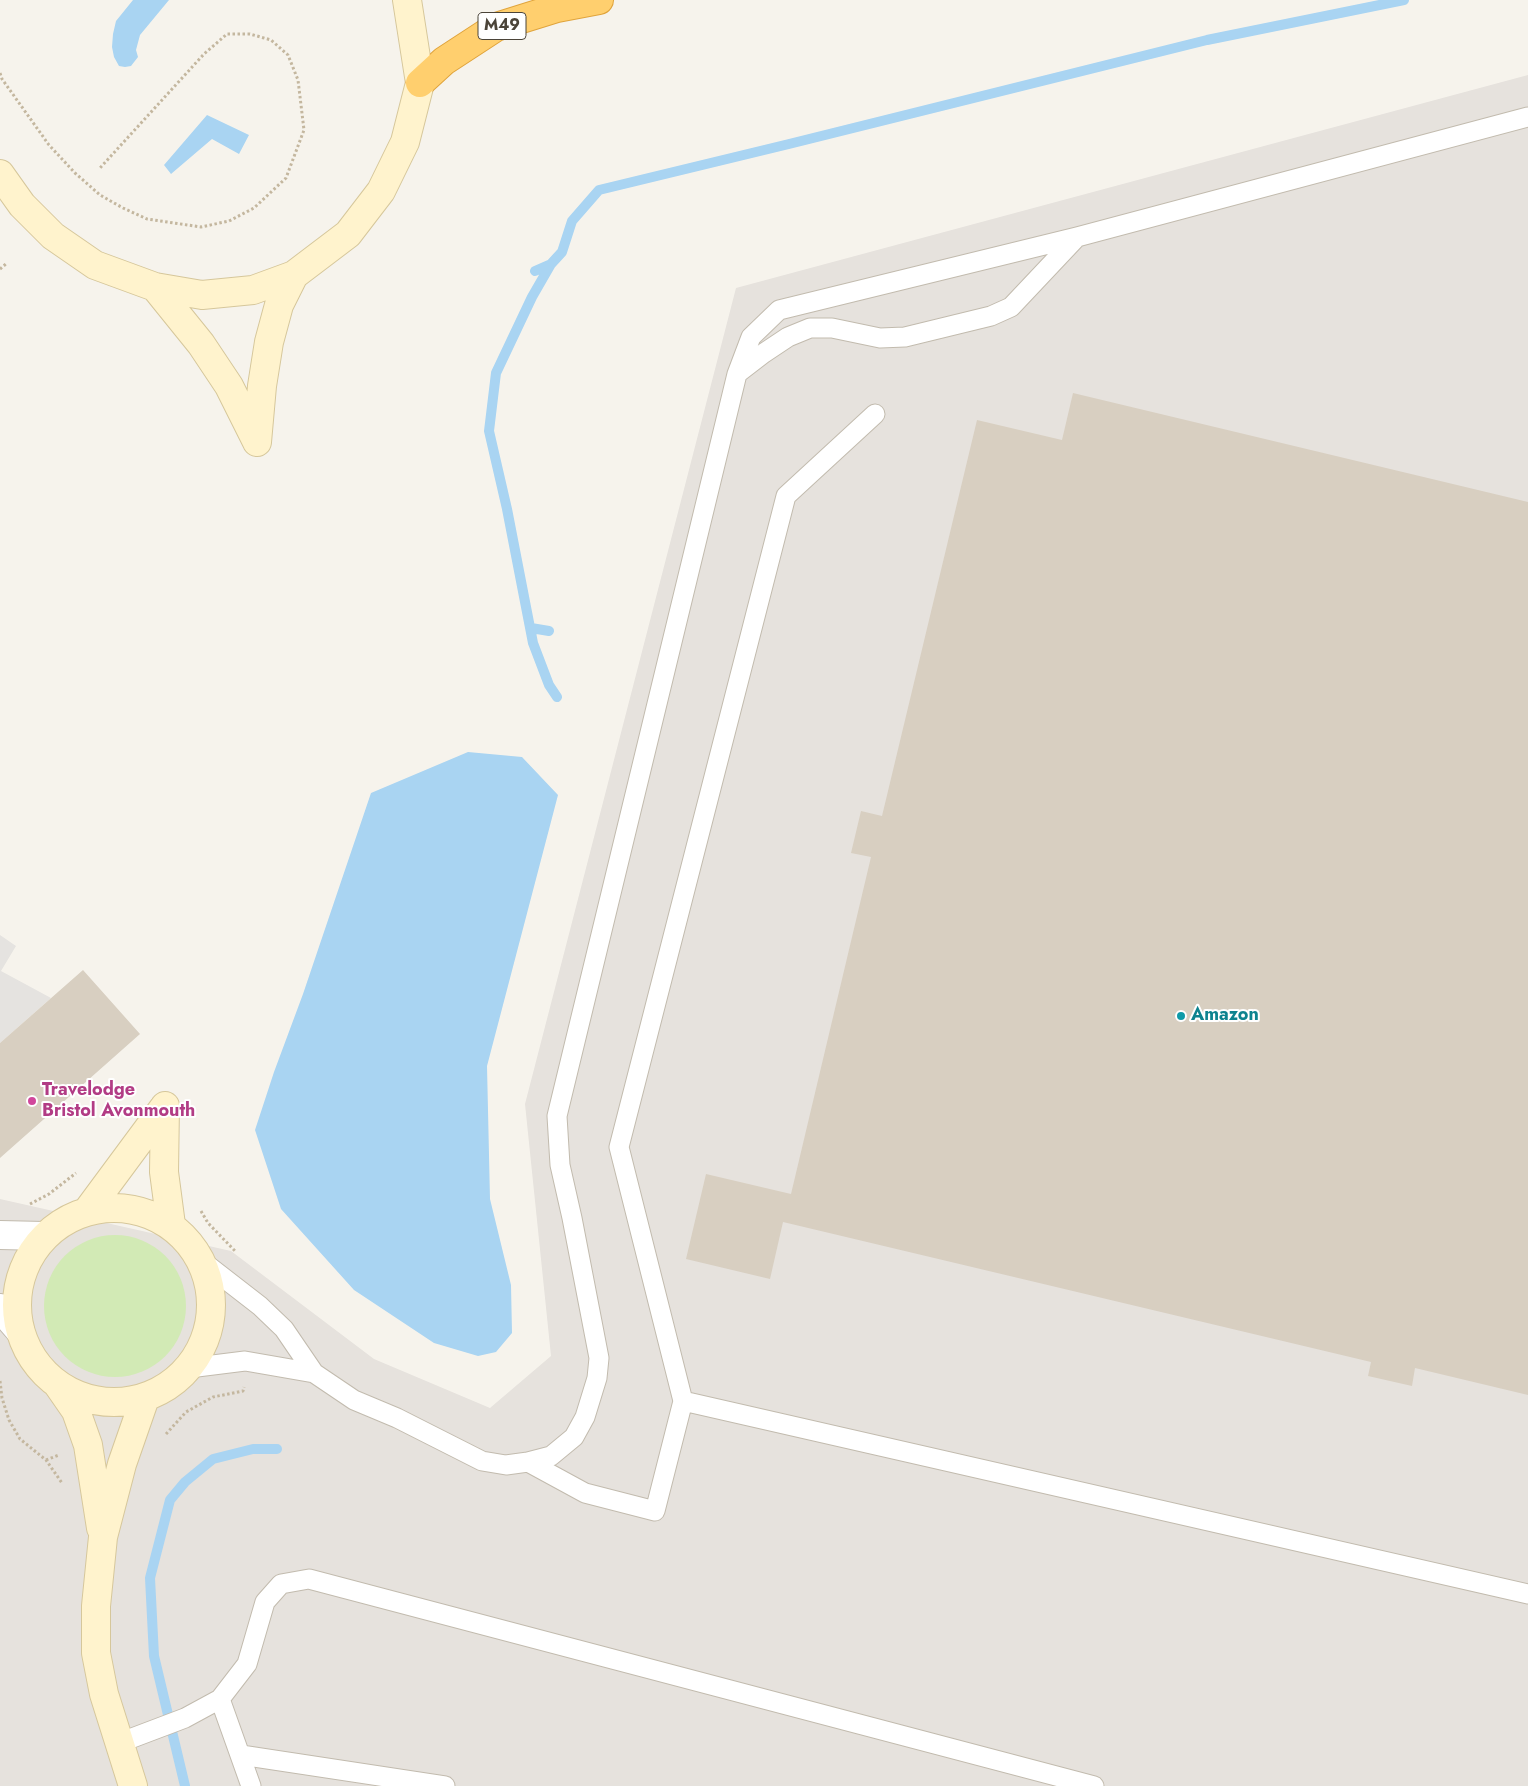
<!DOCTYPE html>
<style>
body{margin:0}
canvas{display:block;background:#f6f3ec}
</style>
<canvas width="1528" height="1786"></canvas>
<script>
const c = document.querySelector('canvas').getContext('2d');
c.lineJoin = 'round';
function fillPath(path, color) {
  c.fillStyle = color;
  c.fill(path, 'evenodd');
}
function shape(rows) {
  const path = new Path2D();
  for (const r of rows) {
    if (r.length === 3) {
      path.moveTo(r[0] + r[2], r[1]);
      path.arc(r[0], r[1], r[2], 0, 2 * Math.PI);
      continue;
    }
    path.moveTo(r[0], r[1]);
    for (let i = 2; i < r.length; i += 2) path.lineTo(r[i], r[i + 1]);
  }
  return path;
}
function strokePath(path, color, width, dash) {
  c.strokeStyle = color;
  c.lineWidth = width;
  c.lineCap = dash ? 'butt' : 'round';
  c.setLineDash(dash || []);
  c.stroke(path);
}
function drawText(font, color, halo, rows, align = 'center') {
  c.font = font + ' Jost,sans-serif';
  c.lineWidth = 4;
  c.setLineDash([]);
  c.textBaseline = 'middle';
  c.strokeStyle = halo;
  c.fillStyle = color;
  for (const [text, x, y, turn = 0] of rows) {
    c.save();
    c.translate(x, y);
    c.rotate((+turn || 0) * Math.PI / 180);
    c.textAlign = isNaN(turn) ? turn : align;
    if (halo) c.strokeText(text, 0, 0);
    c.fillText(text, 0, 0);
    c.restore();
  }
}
const industrial = shape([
 [1528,75,1528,1786,0,1786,0,1199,231,1251,374,1359,490,1408,551,1356,525,1104,736,288]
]);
const green = shape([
 [115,1306,71]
]);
const parking = shape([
 [0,935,16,946,1,971,51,998,0,1043]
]);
const water = shape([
 [133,0,169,0,140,35,136,50,138,57,131,66,125,67,119,66,114,57,112,47,113,34,116,21],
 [207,115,249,135,239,154,212,139,171,174,164,165],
 [468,752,522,757,558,795,487,1066,490,1199,511,1285,512,1333,496,1352,478,1356,434,1343,354,1290,281,1209,255,1130,274,1072,303,994,371,793]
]);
const stream = shape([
 [551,264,532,297,496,373,489,431,507,509,533,643,549,685,557,697],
 [535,271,551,264,562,252,572,221,599,190,789,144,1207,40,1404,0],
 [531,628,549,631],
 [185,1786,154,1656,150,1578,170,1500,185,1482,213,1459,253,1449,277,1449]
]);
const building = shape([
 [1073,393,1528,502,1528,1395,1415,1368,1412,1386,1368,1376,1371,1362,783,1222,770,1279,686,1259,706,1174,791,1194,871,857,851,853,861,811,882,816,977,420,1062,440],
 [83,970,140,1034,0,1158,0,1043]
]);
const path = shape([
 [0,73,2,79,49,145,75,173,100,195,123,208,147,219,201,227,229,221,254,208,286,178,304,130,298,80,288,55,271,40,250,34,227,34,204,54,100,168],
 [0,269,7,263],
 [30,1204,49,1194,76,1173],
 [201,1211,208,1223,236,1252],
 [0,1381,2,1398,9,1420,20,1439,46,1460,62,1483],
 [166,1434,186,1412,213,1397,243,1391,244,1387],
 [46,1460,59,1455]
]);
const lane = shape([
 [738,373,764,353,788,337,810,328,832,328,880,338,905,337,991,316,1011,307,1077,237],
 [202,1261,260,1306,284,1329,314,1373,354,1400,397,1418,482,1461,506,1465,528,1462,551,1456,574,1437,585,1417,597,1378,599,1358,572,1218,560,1165,557,1116,737,374,751,337,779,310,1077,237,1528,117],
 [189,1368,245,1361,314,1373],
 [683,1401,1528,1594],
 [528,1462,585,1493,655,1511,683,1401,619,1147,786,496,875,414],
 [220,1699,251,1786],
 [119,1743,185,1718,220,1699,247,1664,265,1602,281,1584,309,1579,1094,1786],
 [241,1755,445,1786]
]);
const street = shape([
 [0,1235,44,1236],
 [0,1308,20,1331]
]);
const secondary = shape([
 [0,174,22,205,53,236,95,265,155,287,202,295,253,290,294,275,348,234,381,191,405,142,420,83,407,0],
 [155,287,201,344,229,386,257,442],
 [257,442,262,386,269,342,279,305,294,275],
 [165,1106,164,1172,171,1225],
 [114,1305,97],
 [88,1210,165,1106],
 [58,1385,76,1411,88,1445,101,1528],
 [133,1786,104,1694,96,1653,96,1606,103,1537,122,1464,145,1398]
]);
const highway = shape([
 [420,83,444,61,496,27,557,8,599,0]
]);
const markers = [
 [1181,1016,5,"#0f9aa8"],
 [32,1101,5,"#d1479c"]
];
const shields = [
 [502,26,48]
];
const shieldNames = [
 ["M49",502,26]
];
const cultureNames = [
 ["Amazon",1191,1016]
];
const hotelNames = [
 ["Travelodge",42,1091],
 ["Bristol Avonmouth",42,1112]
];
fillPath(industrial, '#e6e2dd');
fillPath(green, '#d2eab5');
fillPath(parking, '#e5e3e0');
fillPath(water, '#a9d4f2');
strokePath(stream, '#a9d4f2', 10);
fillPath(building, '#d8cfc1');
strokePath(lane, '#c2bbae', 21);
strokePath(street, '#c2bbae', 30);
strokePath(secondary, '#d6c79b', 30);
strokePath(highway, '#e0a43c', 30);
strokePath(path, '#c4b79f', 3, [2.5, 2.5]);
strokePath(lane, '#fff', 19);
strokePath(street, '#fff', 28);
strokePath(secondary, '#fff3cd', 28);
strokePath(highway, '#ffcf6e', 28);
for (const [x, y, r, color] of markers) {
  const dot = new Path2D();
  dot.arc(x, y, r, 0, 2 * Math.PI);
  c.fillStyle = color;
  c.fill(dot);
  strokePath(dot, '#fff', 2);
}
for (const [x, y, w] of shields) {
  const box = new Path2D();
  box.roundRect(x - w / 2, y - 13.5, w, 27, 4);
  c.fillStyle = '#fff';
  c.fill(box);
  strokePath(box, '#4b4439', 1);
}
drawText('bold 16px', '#4b4439', null, shieldNames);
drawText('bold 18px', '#0d838f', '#fff', cultureNames, 'left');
drawText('bold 18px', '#b23c85', '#fff', hotelNames, 'left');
</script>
